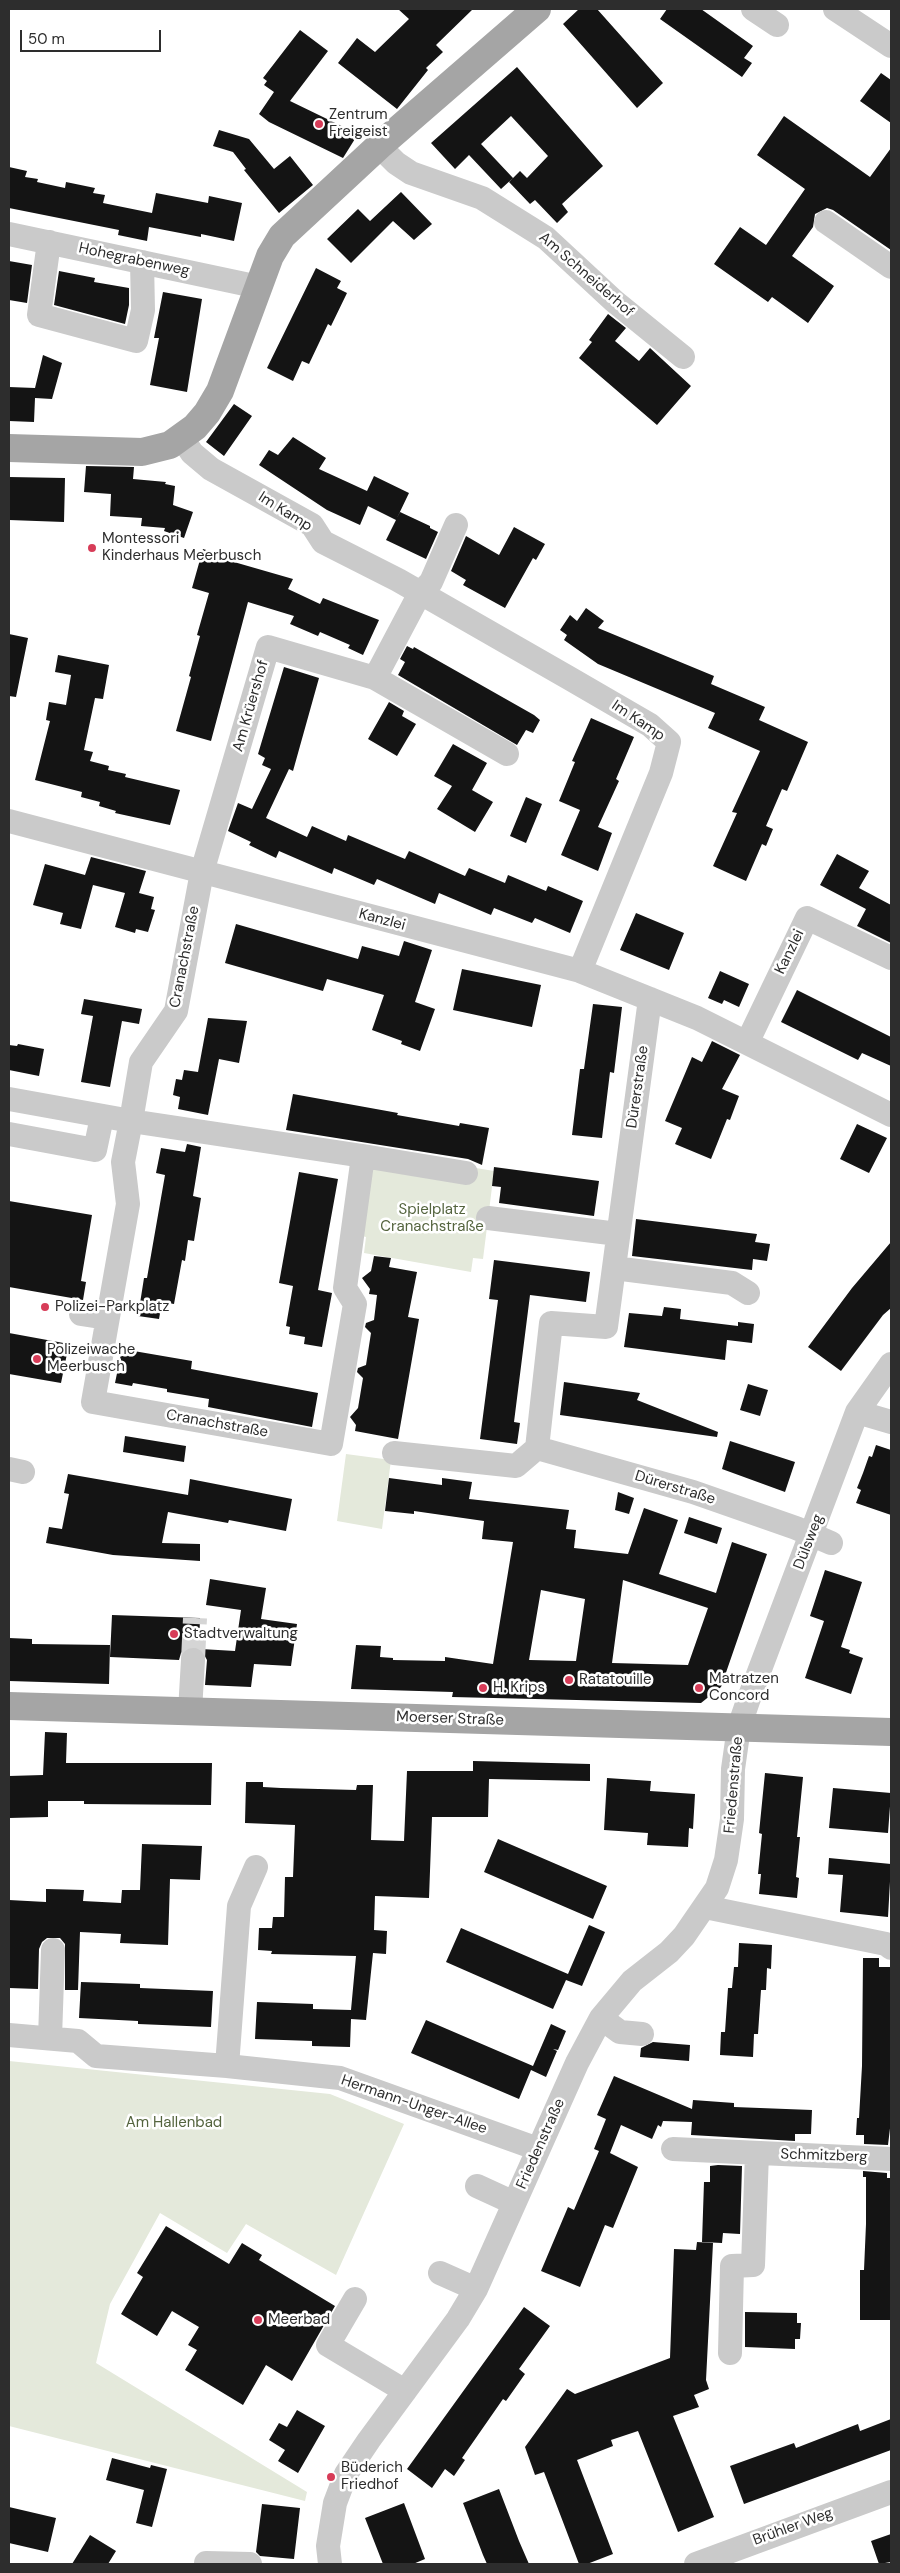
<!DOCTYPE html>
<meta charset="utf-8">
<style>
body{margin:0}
#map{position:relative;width:900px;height:2573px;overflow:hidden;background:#fff;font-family:"DM Sans",sans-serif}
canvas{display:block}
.frame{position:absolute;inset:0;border:10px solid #2d2d2d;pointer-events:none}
.scale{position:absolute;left:20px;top:30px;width:141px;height:22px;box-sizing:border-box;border:2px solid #2d2d2d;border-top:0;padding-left:6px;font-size:15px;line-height:18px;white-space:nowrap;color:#2d2d2d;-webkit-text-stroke:4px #fff;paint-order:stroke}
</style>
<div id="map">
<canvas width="900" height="2573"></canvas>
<div class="frame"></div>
<div class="scale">50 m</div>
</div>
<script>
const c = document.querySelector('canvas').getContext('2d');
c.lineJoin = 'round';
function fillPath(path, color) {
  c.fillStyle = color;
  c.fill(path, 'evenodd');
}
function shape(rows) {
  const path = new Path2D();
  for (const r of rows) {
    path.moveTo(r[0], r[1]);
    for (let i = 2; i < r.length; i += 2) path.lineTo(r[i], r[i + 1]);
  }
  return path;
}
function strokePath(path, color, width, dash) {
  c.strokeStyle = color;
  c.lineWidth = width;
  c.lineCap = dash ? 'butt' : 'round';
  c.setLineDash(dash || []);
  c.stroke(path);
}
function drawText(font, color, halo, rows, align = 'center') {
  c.font = font + ' "DM Sans",sans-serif';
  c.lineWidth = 5;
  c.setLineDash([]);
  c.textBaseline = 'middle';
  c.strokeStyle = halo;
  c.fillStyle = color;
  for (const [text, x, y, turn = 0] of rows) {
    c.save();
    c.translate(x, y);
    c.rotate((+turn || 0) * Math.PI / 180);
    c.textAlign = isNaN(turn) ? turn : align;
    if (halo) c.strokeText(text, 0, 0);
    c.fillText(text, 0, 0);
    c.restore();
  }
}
const green = shape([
 [364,1162,470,1167,494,1171,483,1259,473,1258,471,1272,364,1253,366,1237,358,1235],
 [346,1454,391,1460,382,1529,337,1521],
 [9,2061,330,2094,404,2124,336,2275,246,2224,227,2253,160,2213,110,2304,96,2363,307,2492,305,2501,9,2426]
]);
const building = shape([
 [398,9,473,9,436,45,443,52,426,68,428,70,397,109,338,63,357,38,375,52,409,19],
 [579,9,597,9,663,83,637,108,563,24],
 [667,9,701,9,753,46,744,58,752,63,742,77,660,19],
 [300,30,328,51,290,101,358,134,343,158,269,122,259,114,274,92,264,85,267,81,263,78],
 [517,67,603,166,562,204,568,212,557,223,535,200,530,204,509,182,520,171,527,178,548,156,511,116,481,144,513,178,501,189,469,155,455,169,431,143],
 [881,73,891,80,891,123,860,101],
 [784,116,870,177,891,148,891,250,833,210,827,208,815,214,813,227,792,256,834,286,808,323,772,297,768,302,714,264,740,227,766,245,805,189,757,155],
 [219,130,249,139,274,169,290,156,313,185,279,213,244,170,246,169,233,152,213,146],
 [9,167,27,171,25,177,38,179,37,182,65,188,66,182,95,188,93,193,105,195,103,203,152,213,156,193,208,203,209,196,242,203,234,241,201,234,201,237,149,227,147,241,118,235,119,230,9,208],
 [401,192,432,224,414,240,393,221,351,263,327,239,358,209,370,221],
 [9,261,32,265,27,303,9,300],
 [316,268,341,281,337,288,347,293,331,326,328,324,309,364,302,361,293,381,267,368],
 [59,271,95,278,94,282,129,288,129,305,125,324,54,305],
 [163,292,202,299,187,392,150,385,159,338,154,338],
 [608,314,626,328,615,341,639,361,650,348,691,386,657,425,579,358,592,342,589,340],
 [43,355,62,363,52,399,35,398,34,422,9,421,9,387,35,388],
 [234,404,252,416,224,456,206,442],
 [293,437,326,458,319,469,367,491,374,476,409,493,397,518,400,512,430,526,430,528,438,532,426,559,386,540,396,520,368,506,360,525,327,510,259,465,269,450,278,455],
 [86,466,134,467,133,479,166,482,165,484,175,486,173,505,193,512,184,538,164,531,165,528,141,526,142,518,110,516,111,494,84,492],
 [9,477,65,478,64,522,9,520],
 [514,527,545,544,536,560,533,558,505,608,463,585,466,580,451,571,466,536,499,555],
 [203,549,235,559,234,562,293,579,288,589,320,604,323,598,379,620,363,655,348,648,350,645,320,632,318,636,290,624,294,616,248,602,211,741,176,731,191,677,189,676,200,636,197,635,209,593,192,588],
 [586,608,604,621,598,628,714,676,711,684,765,707,759,720,808,742,787,791,782,789,766,826,773,829,766,846,762,844,746,881,713,866,737,813,732,812,760,751,708,728,715,713,598,664,564,640,567,635,560,630,570,615,577,621],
 [9,634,28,638,16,697,9,696],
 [407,646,413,649,414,647,534,715,540,720,533,733,526,730,517,745,398,675,405,662,400,659],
 [58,655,109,665,103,699,95,698,84,750,93,752,90,761,109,766,108,770,126,774,125,777,180,790,170,825,115,813,116,811,99,806,100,802,81,797,82,792,35,780,50,721,46,720,49,702,66,705,71,675,55,672],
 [284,667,319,678,293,771,289,769,266,818,307,837,312,826,346,841,348,835,405,859,409,851,465,876,469,868,505,883,508,875,546,891,548,886,583,901,570,933,535,918,532,923,494,908,491,915,439,893,435,904,377,879,374,885,334,868,332,874,279,851,276,858,249,845,251,842,228,831,238,803,252,809,271,769,262,765,265,758,258,754],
 [389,702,404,711,402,716,416,724,397,756,368,739],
 [591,718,634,737,616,779,619,781,598,827,612,833,598,871,561,855,580,810,559,801,575,762,572,761],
 [453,744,487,763,472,790,493,802,475,832,437,809,452,786,434,776],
 [526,797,542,804,526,843,510,836],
 [837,854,869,871,859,888,891,905,891,943,857,926,866,909,820,885],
 [91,857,146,871,139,893,154,897,151,909,155,910,148,932,136,929,135,933,115,927,125,893,93,885,81,929,60,924,63,913,33,905,45,864,85,875],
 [636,913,684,933,669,970,620,950],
 [236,924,358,959,362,946,399,956,404,941,432,950,415,1002,435,1009,420,1051,401,1044,402,1041,372,1030,384,995,327,979,323,991,225,963],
 [462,969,541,985,532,1027,453,1010],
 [720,971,749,984,739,1007,724,1000,722,1004,708,998],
 [797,990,891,1037,891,1066,862,1053,858,1060,781,1022],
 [84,999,142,1009,139,1024,122,1021,110,1087,81,1082,93,1016,81,1014],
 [593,1004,622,1007,614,1073,610,1072,602,1138,572,1135,580,1069,584,1069],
 [208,1018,247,1021,239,1063,219,1059,208,1115,178,1109,180,1097,173,1095,176,1079,182,1080,184,1070,198,1072],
 [712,1041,740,1055,722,1089,739,1096,730,1120,727,1119,711,1159,675,1144,682,1128,665,1121,692,1057,702,1062],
 [18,1044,44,1049,39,1076,9,1070,9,1045,17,1046],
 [293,1094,398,1113,397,1115,459,1126,460,1123,489,1128,482,1165,468,1159,286,1130],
 [857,1124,887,1138,869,1173,840,1159],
 [187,1144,201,1147,193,1196,201,1198,194,1241,188,1240,185,1261,182,1260,174,1304,162,1302,159,1319,138,1316,144,1278,147,1278,165,1175,156,1173,161,1148,185,1152],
 [494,1167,599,1181,594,1216,499,1203,501,1187,492,1186],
 [299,1172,338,1179,318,1290,332,1293,322,1347,304,1344,305,1337,289,1334,290,1327,286,1326,293,1286,279,1283],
 [9,1201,92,1215,81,1281,86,1282,83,1300,9,1287],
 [636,1219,757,1234,755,1242,770,1244,767,1261,753,1259,752,1270,632,1256],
 [891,1242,891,1308,883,1315,841,1371,808,1347,852,1288],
 [374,1256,391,1258,389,1267,417,1272,408,1317,419,1319,398,1439,355,1431,356,1425,350,1417,358,1408,363,1378,357,1372,358,1368,366,1365,371,1333,365,1327,366,1323,374,1320,377,1295,369,1294,370,1289,362,1278,371,1271],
 [494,1260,590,1272,586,1302,530,1295,514,1422,520,1423,517,1444,480,1439,498,1300,489,1299],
 [664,1307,681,1309,680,1319,738,1326,738,1322,754,1324,752,1343,727,1340,725,1360,624,1347,629,1313,662,1316],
 [9,1333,69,1344,61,1383,9,1374],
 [122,1349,192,1361,191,1369,318,1393,312,1427,208,1407,209,1399,167,1392,167,1389,133,1383,132,1386,115,1383],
 [564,1382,640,1393,637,1400,718,1432,717,1437,560,1415],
 [748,1384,768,1390,760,1416,740,1410],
 [125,1436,186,1446,184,1462,123,1452],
 [730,1441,795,1462,785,1492,722,1469],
 [876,1445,891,1450,891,1515,856,1503,861,1490,857,1488,863,1473,869,1456,872,1457],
 [68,1474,188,1495,190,1479,292,1499,286,1531,229,1520,228,1523,168,1512,162,1543,200,1544,200,1561,113,1555,46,1543,49,1527,62,1529,69,1494,64,1493],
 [389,1478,442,1485,442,1478,472,1482,469,1499,569,1510,566,1529,576,1530,574,1548,628,1554,644,1508,678,1520,659,1574,716,1593,732,1542,767,1554,721,1687,701,1703,452,1697,453,1692,351,1689,356,1645,381,1646,380,1657,393,1658,393,1660,445,1661,445,1657,493,1664,513,1542,482,1539,484,1521,414,1511,414,1514,385,1511],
 [623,1580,708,1608,688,1665,612,1663],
 [541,1590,585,1599,576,1661,529,1660],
 [618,1492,634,1498,629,1514,615,1510],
 [689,1517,722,1528,717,1544,684,1533],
 [825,1570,862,1582,841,1647,850,1650,849,1653,863,1658,851,1694,805,1678,824,1621,810,1616],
 [210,1579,266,1588,261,1619,297,1624,291,1666,254,1664,251,1687,205,1685,207,1660,201,1649,235,1651,241,1610,206,1605],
 [112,1615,200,1618,199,1648,186,1648,181,1653,179,1660,110,1657],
 [9,1638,32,1639,32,1644,110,1645,109,1684,9,1681],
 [45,1732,67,1733,66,1763,212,1763,211,1805,84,1804,84,1801,48,1801,48,1817,9,1818,9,1776,43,1775],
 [473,1761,590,1764,590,1781,489,1779,488,1817,432,1817,429,1898,375,1896,374,1930,387,1931,386,1954,373,1953,366,2020,351,2019,350,2047,312,2046,312,2041,255,2039,257,2002,313,2004,313,2009,351,2010,356,1956,271,1954,272,1951,258,1950,259,1928,272,1928,273,1917,284,1917,285,1877,293,1877,295,1825,245,1823,246,1782,263,1782,263,1787,281,1788,356,1790,357,1785,373,1785,371,1840,404,1841,407,1771,473,1771],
 [765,1773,803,1777,797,1837,800,1837,796,1877,799,1878,797,1898,759,1894,761,1874,758,1874,762,1834,759,1833],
 [607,1778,651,1781,650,1791,695,1794,693,1829,689,1828,688,1847,647,1845,648,1833,604,1830],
 [833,1788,891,1793,888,1833,829,1828],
 [498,1839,607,1886,593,1919,484,1872],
 [142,1844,202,1846,200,1880,170,1879,168,1945,120,1943,121,1934,80,1932,78,1990,65,1990,65,1944,60,1938,47,1938,42,1942,39,1949,38,1989,9,1988,9,1900,46,1902,46,1889,84,1890,83,1901,121,1903,122,1890,140,1890],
 [829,1858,891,1864,888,1917,840,1912,843,1875,828,1874],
 [589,1925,605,1932,582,1986,566,1980,553,2009,446,1962,461,1928,568,1974],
 [739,1943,772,1945,771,1969,767,1968,766,1990,761,1990,758,2034,754,2034,753,2057,720,2055,721,2032,725,2032,728,1988,732,1988,734,1967,738,1967],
 [863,1958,879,1958,879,1967,891,1967,891,2120,888,2145,864,2144,864,2135,856,2135,857,2118,859,2118,862,2066],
 [81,1982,140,1984,140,1988,213,1991,211,2027,138,2024,138,2021,79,2018],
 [426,2020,533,2066,551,2024,566,2031,558,2050,553,2049,557,2051,546,2077,531,2070,519,2099,411,2053],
 [653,2042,690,2045,689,2061,640,2057,641,2048],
 [614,2076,692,2109,693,2100,734,2103,734,2107,812,2110,811,2134,795,2134,795,2141,691,2135,692,2122,663,2121,661,2127,658,2125,652,2139,621,2125,610,2153,638,2167,613,2228,605,2225,580,2287,541,2271,568,2207,574,2210,599,2151,594,2149,606,2119,597,2115],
 [718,2165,742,2166,740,2234,723,2233,722,2243,702,2242,704,2182,710,2182,710,2166],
 [863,2171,887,2173,887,2178,891,2178,891,2320,860,2320,860,2270,864,2270,866,2224,866,2177,863,2177],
 [166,2226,229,2264,242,2243,262,2255,259,2260,335,2306,292,2381,266,2365,243,2405,185,2370,197,2350,188,2345,199,2327,172,2311,157,2336,121,2314,143,2277,137,2273],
 [697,2242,713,2243,706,2380,709,2389,694,2395,699,2407,673,2416,714,2517,678,2532,638,2431,611,2440,613,2446,577,2460,613,2554,587,2564,579,2564,544,2472,535,2475,525,2447,567,2389,575,2394,670,2358,674,2249,696,2250],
 [524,2307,550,2326,519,2369,525,2374,506,2401,503,2399,462,2458,465,2460,454,2476,445,2469,432,2488,407,2469],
 [745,2312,797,2313,797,2323,801,2323,800,2339,795,2339,795,2349,745,2347],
 [297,2410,325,2426,298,2473,278,2461,285,2450,269,2440,279,2423,287,2427],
 [891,2419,891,2450,744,2504,730,2466,794,2443,796,2448,858,2424,860,2431],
 [112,2458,150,2468,151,2465,167,2469,152,2527,136,2523,144,2490,106,2480],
 [499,2489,519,2541,529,2564,487,2564,483,2555,463,2503],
 [404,2503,425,2559,413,2564,383,2564,365,2518],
 [262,2504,300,2508,294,2559,260,2556,256,2552],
 [9,2507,56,2518,48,2552,9,2543],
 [891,2534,891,2562,879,2564,871,2541],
 [90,2535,116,2551,108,2564,72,2564]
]);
const minorTunnel = shape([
 [193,1660,195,1618]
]);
const minor = shape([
 [753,9,777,25],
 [835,9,891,46],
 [379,146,396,163,411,173,482,198,546,238,614,301,683,357],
 [826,222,891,267],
 [9,234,259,287],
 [49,242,39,315,136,341,143,310,142,262],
 [182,438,192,453,211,469,312,525,323,542,398,580,569,678,650,725,669,742,661,773,580,971],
 [375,678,420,593,431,582,456,525],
 [9,821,580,971,697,1018,891,1115],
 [747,1043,807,918,891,958],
 [9,1099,131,1121,363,1156,345,1288,355,1304,331,1444,93,1402,128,1204,123,1162,131,1121,141,1062,176,1011,202,872,268,647,375,678,507,754],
 [9,1134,95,1150,102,1117],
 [363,1156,466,1173],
 [488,1218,618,1234],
 [614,1268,732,1283,748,1293],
 [81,1314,107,1318],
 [857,1412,891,1422],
 [537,1448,693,1492,796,1528,831,1543],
 [394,1453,516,1466,537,1448,551,1323,606,1327,650,999],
 [9,1469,23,1472],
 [190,1711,193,1660],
 [705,1907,886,1944,891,1948],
 [601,2018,620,2032,642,2034],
 [9,2035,78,2041,96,2056,227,2066,340,2078,538,2149],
 [50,2038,53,1950],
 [227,2066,239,1906,256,1867],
 [673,2149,891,2159],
 [477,2186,514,2203],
 [440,2273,476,2289],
 [355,2299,328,2345,405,2391],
 [730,2353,732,2266,753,2265,757,2153],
 [206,2563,250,2564],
 [330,2564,328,2546,335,2503,346,2474,369,2440,458,2319,476,2289,577,2063,601,2018,632,1981,669,1952,684,1936,717,1888,726,1860,732,1819,733,1769,739,1727,748,1701,857,1412,891,1364],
 [696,2564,891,2492]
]);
const major = shape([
 [9,448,142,452,170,445,195,427,207,413,220,391,270,256,282,236,379,146,537,9],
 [9,1706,891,1732]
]);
const markers = [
 [319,124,5,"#d73c58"],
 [92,548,5,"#d73c58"],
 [45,1307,5,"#d73c58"],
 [37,1359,5,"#d73c58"],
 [174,1634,5,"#d73c58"],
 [569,1680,5,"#d73c58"],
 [483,1688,5,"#d73c58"],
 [699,1688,5,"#d73c58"],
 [258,2320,5,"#d73c58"],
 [331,2477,5,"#d73c58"]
];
const poiNames = [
 ["Zentrum",329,115],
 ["Freigeist",329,132],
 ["Montessori",102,539],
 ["Kinderhaus Meerbusch",102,556],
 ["Polizei-Parkplatz",55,1307],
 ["Polizeiwache",47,1350],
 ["Meerbusch",47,1367],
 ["Stadtverwaltung",184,1634],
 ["Matratzen",709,1679],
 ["Concord",709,1696],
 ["Ratatouille",579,1680],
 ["H. Krips",493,1688],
 ["Meerbad",268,2320],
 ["Büderich",341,2468],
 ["Friedhof",341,2485]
];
const streetNames = [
 ["Hohegrabenweg",134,260,12],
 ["Am Schneiderhof",586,275,41],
 ["Im Kamp",285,512,32],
 ["Am Krüershof",251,706,-74],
 ["Im Kamp",638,721,34],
 ["Kanzlei",382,920,15],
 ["Kanzlei",790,952,-64],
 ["Cranachstraße",185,957,-79],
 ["Dürerstraße",638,1087,-82],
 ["Cranachstraße",217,1424,10],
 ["Dürerstraße",675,1488,17],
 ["Dülsweg",809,1542,-69],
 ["Moerser Straße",450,1719,2],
 ["Friedenstraße",734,1785,-85],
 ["Hermann-Unger-Allee",414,2105,19],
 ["Friedenstraße",541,2144,-66],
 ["Schmitzberg",824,2156,2],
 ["Brühler Weg",793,2527,-20]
];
const parkNames = [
 ["Spielplatz",432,1210],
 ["Cranachstraße",432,1227],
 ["Am Hallenbad",174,2123]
];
fillPath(green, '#e4e9db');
fillPath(building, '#141414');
strokePath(minorTunnel, '#d5d5d5', 24, [24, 12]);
strokePath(minor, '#cacaca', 24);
strokePath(major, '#a5a5a5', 28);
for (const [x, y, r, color] of markers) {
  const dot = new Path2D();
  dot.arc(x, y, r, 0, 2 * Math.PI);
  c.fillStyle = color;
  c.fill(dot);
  strokePath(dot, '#fff', 2);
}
drawText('15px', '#2d2d2d', '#fff', poiNames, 'left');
drawText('15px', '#2d2d2d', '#fff', streetNames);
drawText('15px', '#54643e', '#fff', parkNames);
</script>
